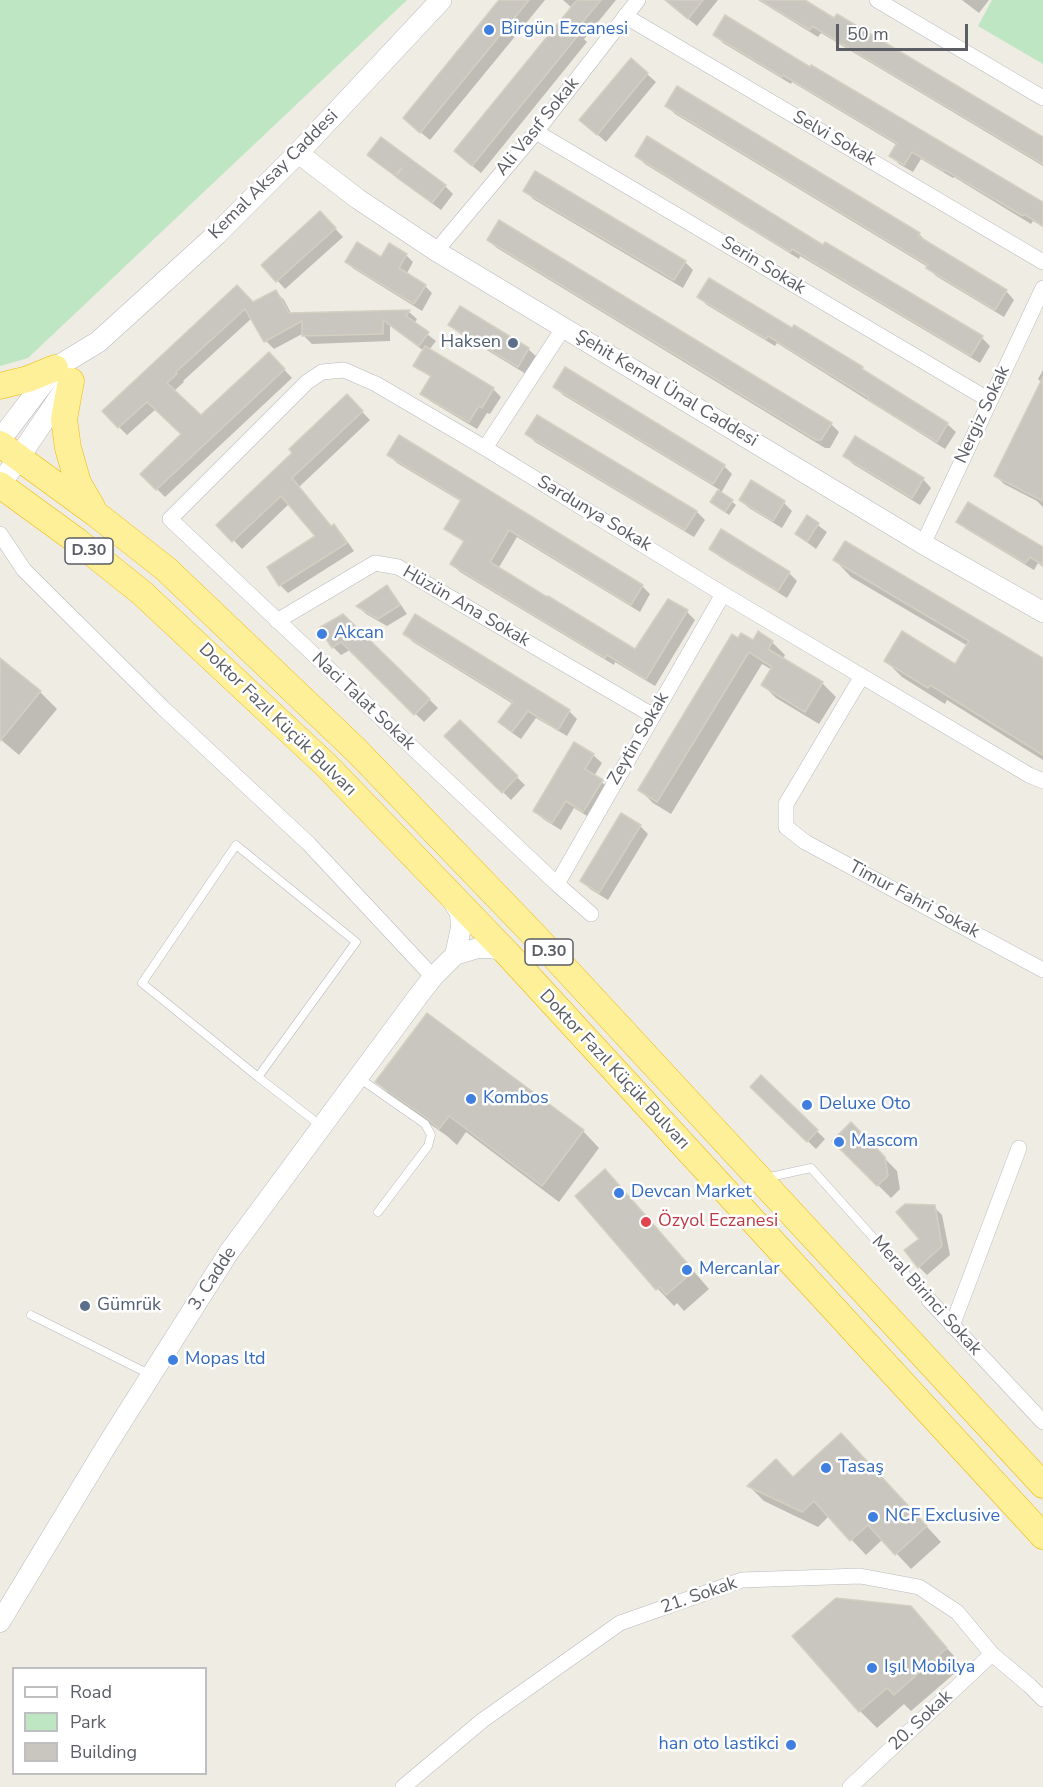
<!DOCTYPE html>
<meta charset="utf-8">
<style>
body{margin:0}
#map{position:relative;width:1043px;height:1787px;overflow:hidden;background:#eeece3;font-family:"Nunito Sans",sans-serif}
canvas{display:block}
.legend{position:absolute;left:12px;top:1667px;width:195px;height:108px;box-sizing:border-box;background:#fff;border:2px solid #bdbfc1;margin:0;padding:8px 10px;list-style:none;font-size:18px;color:#5b5e64}
.legend li{display:flex;align-items:center;gap:12px;height:30px}
.legend b{width:30px;border:2px solid #bdbfc1}
.scale{position:absolute;left:836px;top:24px;width:132px;height:27px;box-sizing:border-box;border:3px solid #5b5e64;border-top:0;padding-left:8px;font-size:18px;line-height:21px;white-space:nowrap;color:#5b5e64;-webkit-text-stroke:4px #fff;paint-order:stroke}
</style>
<div id="map">
<canvas width="1043" height="1787"></canvas>
<ul class="legend">
<li><b style="height:8px;background:#fff"></b>Road</li>
<li><b style="height:16px;background:#bfe6c2"></b>Park</li>
<li><b style="height:16px;background:#c9c6c0"></b>Building</li>
</ul>
<div class="scale">50 m</div>
</div>
<script>
const c = document.querySelector('canvas').getContext('2d');
c.lineJoin = 'round';
function fillPath(path, color) {
  c.fillStyle = color;
  c.fill(path, 'evenodd');
}
function shape(rows) {
  const path = new Path2D();
  for (const r of rows) {
    path.moveTo(r[0], r[1]);
    for (let i = 2; i < r.length; i += 2) path.lineTo(r[i], r[i + 1]);
  }
  return path;
}
function strokePath(path, color, width, dash) {
  c.strokeStyle = color;
  c.lineWidth = width;
  c.lineCap = dash ? 'butt' : 'round';
  c.setLineDash(dash || []);
  c.stroke(path);
}
function drawText(font, color, halo, rows, align = 'center') {
  c.font = font + ' "Nunito Sans",sans-serif';
  c.lineWidth = 5;
  c.setLineDash([]);
  c.textBaseline = 'middle';
  c.strokeStyle = halo;
  c.fillStyle = color;
  for (const [text, x, y, turn = 0] of rows) {
    c.save();
    c.translate(x, y);
    c.rotate((+turn || 0) * Math.PI / 180);
    c.textAlign = isNaN(turn) ? turn : align;
    if (halo) c.strokeText(text, 0, 0);
    c.fillText(text, 0, 0);
    c.restore();
  }
}
const green = shape([
 [0,0,407,0,28,358,0,366],
 [992,0,1043,0,1043,64,978,26]
]);
const shadow = shape([
 [501,0,545,0,430,140,413,126],
 [563,0,616,0,584,39,587,42,481,173,465,160,572,8],
 [675,0,718,0,697,26,680,12],
 [758,0,802,0,1043,139,1043,166,821,33,818,37],
 [962,0,989,0,979,13],
 [715,34,810,69,1043,204,1043,227,1033,221,1031,224,954,177,953,178,921,159,913,172,899,164,891,155,897,145,792,82,791,84,723,43],
 [631,60,656,82,606,142,590,128],
 [667,106,919,234,927,242,1006,291,1014,300,1004,317,936,276,928,267,675,114],
 [381,139,445,186,453,194,441,210,377,163,369,155],
 [637,156,824,247,982,338,990,346,980,363,800,256,799,259,645,164],
 [525,190,685,262,693,270,683,288,533,199],
 [328,221,343,237,285,289,277,280],
 [488,240,831,424,839,432,830,448,825,448,497,248],
 [406,255,413,262,406,275,425,286,432,293,422,311,354,269,347,262,381,259],
 [237,288,253,304,276,292,284,300,292,315,409,312,417,319,414,324,436,341,429,350,493,389,501,397,490,414,487,413,477,429,430,401,422,393,432,378,415,365,424,351,390,326,390,341,312,344,304,336,304,333,274,349,266,341,252,318,183,381,184,382,174,391,201,417,277,362,292,378,165,497,142,474,183,434,156,409,127,435,119,427],
 [699,297,793,330,862,368,870,376,947,424,956,432,945,449,777,343,775,346,707,305],
 [450,325,528,349,537,357,526,374,459,333],
 [1043,370,1043,507,1037,501,1004,484,996,476,1042,383,1038,379],
 [555,387,724,466,732,474,721,493,736,505,729,515,712,502,720,490,563,395],
 [347,396,370,420,299,487,332,527,334,526,342,534,354,551,288,593,280,585,317,536,289,504,242,549,219,525,294,453],
 [538,417,697,512,705,520,694,537,535,442,527,434],
 [399,437,642,586,650,594,640,612,517,537,498,569,636,651,687,612,695,620,655,686,615,662,614,665,460,572,452,564,465,543,446,528,462,502,397,463,389,455],
 [845,456,923,479,931,488,920,505,853,464],
 [740,500,784,503,792,511,782,528,749,508],
 [807,517,827,532,816,549,796,534],
 [958,521,1043,549,1043,567,1038,563,1034,570,966,529],
 [711,549,789,573,797,581,787,598,720,557],
 [835,560,1043,661,1043,760,947,700,945,704,902,677,886,661,956,666,968,646,851,577],
 [387,587,395,596,407,614,387,626,366,614,358,606],
 [343,615,438,708,424,722,350,650,341,655,333,647],
 [415,616,569,711,577,719,567,736,536,718,521,739,508,730,500,722,513,704,413,642,405,634],
 [738,640,772,642,785,655,783,659,823,684,836,697,819,724,776,698,763,685,772,670,762,664,671,814,653,803,640,790],
 [0,660,40,692,57,709,19,755,0,739],
 [460,722,525,785,511,800,446,736],
 [575,744,593,755,602,763,594,776,610,789,592,819,574,808,561,830,543,819,535,810],
 [640,826,648,834,608,900,590,889,582,881],
 [761,1077,825,1139,816,1149,752,1087],
 [377,1082,583,1131,599,1148,559,1202,466,1132,457,1145,447,1136,394,1099],
 [851,1124,897,1171,900,1189,891,1198,834,1141],
 [622,1188,709,1289,684,1311,677,1303,674,1306,658,1289],
 [934,1207,942,1215,950,1255,927,1275,919,1267,922,1239],
 [856,1450,941,1542,911,1569,883,1539,866,1555,829,1516,818,1527,764,1501,749,1486,793,1479],
 [910,1607,963,1666,911,1711,904,1704,877,1728,860,1711]
]);
const building = shape([
 [499,0,529,0,420,133,403,118,499,0],
 [577,0,601,0,576,30,580,33,472,166,454,151,577,0],
 [665,0,703,0,688,19,665,0],
 [760,0,805,0,834,18,837,14,1043,137,1043,164,812,26,810,30,760,0],
 [725,15,810,67,811,65,1043,202,1043,226,1024,214,1023,216,945,170,944,171,912,152,904,165,889,156,897,143,783,75,782,77,713,35,725,15],
 [631,58,648,73,597,135,579,120,631,58],
 [677,86,920,233,918,236,1007,290,995,310,926,268,928,265,665,106,677,86],
 [647,136,823,245,825,242,983,336,971,356,792,249,790,252,635,156,647,136],
 [381,137,446,185,432,203,396,177,402,168,394,175,367,155,381,137],
 [535,171,686,261,674,280,523,191,535,171],
 [320,211,336,228,276,282,261,265,320,211],
 [499,220,832,423,821,440,816,440,487,240,499,220],
 [357,242,381,257,389,243,407,254,399,268,426,285,414,304,345,262,357,242],
 [709,278,792,328,794,325,863,367,862,369,948,423,937,442,868,400,869,398,768,336,766,339,697,297,709,278],
 [237,285,253,302,276,290,289,313,410,310,406,316,429,332,419,346,383,320,383,334,302,336,302,321,264,342,245,309,176,372,177,374,167,383,201,415,269,352,285,369,156,490,140,474,181,434,147,402,118,428,102,411,237,285],
 [460,306,529,348,518,367,448,325,460,306],
 [425,346,494,388,482,408,479,406,469,422,420,394,431,376,413,366,425,346],
 [565,367,725,465,713,484,553,387,565,367],
 [1043,377,1043,501,994,476,1043,377],
 [347,394,363,411,292,478,331,526,334,524,347,543,279,586,267,567,315,536,281,496,232,542,216,525,292,453,289,449,347,394],
 [537,415,697,511,685,530,525,434,537,415],
 [399,435,643,585,631,605,509,530,490,562,547,597,548,596,635,649,668,599,688,610,646,679,607,655,605,658,450,564,464,541,444,529,461,500,387,455,399,435],
 [855,436,924,478,912,498,843,456,855,436],
 [751,480,785,501,773,521,739,500,751,480],
 [718,490,733,500,725,512,710,502,718,490],
 [968,502,1043,547,1043,565,1030,557,1025,563,956,522,968,502],
 [807,515,819,523,807,542,795,534,807,515],
 [721,529,790,572,778,591,709,549,721,529],
 [845,541,1043,658,1043,755,930,685,928,688,884,661,902,631,955,664,969,641,833,560,845,541],
 [387,585,400,605,378,619,356,606,387,585],
 [343,614,430,699,414,715,341,642,332,648,319,628,343,614],
 [415,614,570,710,558,730,528,711,512,732,498,722,513,702,403,634,415,614],
 [758,631,773,641,768,649,823,682,805,712,761,685,772,667,749,652,657,802,638,790,732,634,738,638,741,633,753,640,758,631],
 [0,658,41,691,0,741,0,658],
 [460,720,518,776,502,793,444,736,460,720],
 [574,742,594,754,585,769,603,780,583,812,566,801,552,823,533,811,574,742],
 [621,813,641,825,599,893,580,881,621,813],
 [427,1013,584,1130,542,1186,449,1116,439,1129,428,1119,375,1082,427,1013],
 [761,1075,818,1130,807,1142,750,1087,761,1075],
 [851,1122,885,1157,888,1176,877,1186,832,1141,851,1122],
 [605,1169,694,1271,666,1295,660,1287,656,1290,575,1196,605,1169],
 [905,1204,935,1205,942,1246,918,1268,904,1250,919,1239,896,1212,905,1204],
 [841,1433,927,1526,895,1555,868,1525,850,1541,814,1501,802,1512,747,1486,776,1459,793,1477,841,1433],
 [836,1598,911,1606,947,1648,894,1695,887,1688,859,1712,792,1636,836,1598]
]);
const service = shape([
 [258,1077,356,942,236,845,142,983,258,1077,320,1125],
 [359,1078,425,1124,431,1135,428,1146,378,1212],
 [765,1178,811,1168,929,1300],
 [31,1315,149,1374]
]);
const minor = shape([
 [877,0,1043,98],
 [625,16,1043,262],
 [536,132,989,400],
 [436,251,536,132,638,0],
 [485,448,564,327],
 [0,534,24,570,163,708,309,844,433,977],
 [923,544,1043,288],
 [277,621,375,563,398,567,652,715],
 [862,676,786,804,786,827,805,842,1043,970],
 [557,884,723,594],
 [591,914,557,884,170,519,307,382,322,372,344,370,376,384,485,448,723,594,1029,775,1043,781],
 [929,1300,1043,1422],
 [952,1326,1019,1148],
 [403,1787,483,1720,620,1623,742,1580,860,1576,919,1587,957,1612,992,1654,1030,1686,1043,1699],
 [850,1787,992,1654]
]);
const tertiary = shape([
 [298,153,358,199,436,251,923,544,1043,612],
 [452,900,460,913,461,928,455,955],
 [0,1622,107,1445,229,1252,419,995,433,977,455,955,478,948,491,948,505,951]
]);
const secondary = shape([
 [0,440,55,368,98,342,217,234,298,153,441,0],
 [0,485,70,382]
]);
const trunk = shape([
 [71,381,64,419,68,448,78,483,92,507],
 [0,386,28,379,55,368],
 [0,444,96,514,166,569,357,751,535,936,1043,1485],
 [0,485,77,541,142,593,327,766,505,951,1043,1536]
]);
const markers = [
 [489,30,6,"#3f7fe0"],
 [513,343,6,"#5c6f8a"],
 [322,634,6,"#3f7fe0"],
 [471,1099,6,"#3f7fe0"],
 [807,1105,6,"#3f7fe0"],
 [839,1142,6,"#3f7fe0"],
 [619,1193,6,"#3f7fe0"],
 [646,1222,6,"#e0444e"],
 [687,1270,6,"#3f7fe0"],
 [85,1306,6,"#5c6f8a"],
 [173,1360,6,"#3f7fe0"],
 [826,1468,6,"#3f7fe0"],
 [873,1517,6,"#3f7fe0"],
 [872,1668,6,"#3f7fe0"],
 [791,1745,6,"#3f7fe0"]
];
const shields = [
 [89,551,48],
 [549,952,48]
];
const shieldNames = [
 ["D.30",89,551],
 ["D.30",549,952]
];
const shopNames = [
 ["Birgün Ezcanesi",501,30],
 ["Akcan",334,634],
 ["Kombos",483,1099],
 ["Deluxe Oto",819,1105],
 ["Mascom",851,1142],
 ["Devcan Market",631,1193],
 ["Mercanlar",699,1270],
 ["Mopas ltd",185,1360],
 ["Tasaş",838,1468],
 ["NCF Exclusive",885,1517],
 ["Işıl Mobilya",884,1668],
 ["han oto lastikci",779,1745,"right"]
];
const streetNames = [
 ["Ali Vasıf Sokak",538,127,-51],
 ["Selvi Sokak",834,139,30],
 ["Kemal Aksay Caddesi",274,175,-45],
 ["Serin Sokak",763,266,31],
 ["Şehit Kemal Ünal Caddesi",666,389,31],
 ["Nergiz Sokak",983,415,-65],
 ["Sardunya Sokak",594,514,31],
 ["Hüzün Ana Sokak",466,607,30],
 ["Naci Talat Sokak",363,702,43],
 ["Doktor Fazıl Küçük Bulvarı",277,720,44],
 ["Zeytin Sokak",639,739,-60],
 ["Timur Fahri Sokak",914,900,28],
 ["Doktor Fazıl Küçük Bulvarı",614,1070,47],
 ["3. Cadde",213,1279,-57],
 ["Meral Birinci Sokak",926,1296,48],
 ["21. Sokak",699,1596,-19],
 ["20. Sokak",921,1721,-43]
];
const serviceNames = [
 ["Haksen",501,343],
 ["Gümrük",97,1306,"left"]
];
const healthNames = [
 ["Özyol Eczanesi",658,1222]
];
fillPath(green, '#bfe6c2');
fillPath(shadow, '#0003');
fillPath(building, '#c9c6c0');
strokePath(building, '#d3cfc1', 1.5);
strokePath(service, '#b8babf', 9);
strokePath(minor, '#b8babf', 16);
strokePath(tertiary, '#b8babf', 21);
strokePath(secondary, '#b8bbc1', 22);
strokePath(trunk, '#f1b800', 27);
strokePath(service, '#fff', 8);
strokePath(minor, '#fff', 15);
strokePath(tertiary, '#fff', 20);
strokePath(secondary, '#fff', 21);
strokePath(trunk, '#fef098', 26);
for (const [x, y, r, color] of markers) {
  const dot = new Path2D();
  dot.arc(x, y, r, 0, 2 * Math.PI);
  c.fillStyle = color;
  c.fill(dot);
  strokePath(dot, '#fff', 2);
}
for (const [x, y, w] of shields) {
  const box = new Path2D();
  box.roundRect(x - w / 2, y - 13, w, 26, 4.5);
  c.fillStyle = '#fff';
  c.fill(box);
  strokePath(box, '#5b5e64', 1.5);
}
drawText('bold 16px', '#5b5e64', null, shieldNames);
drawText('18px', '#366cbe', '#fff', shopNames, 'left');
drawText('18px', '#5b5e64', '#fff', streetNames);
drawText('18px', '#4e5e75', '#fff', serviceNames, 'right');
drawText('18px', '#be3a42', '#fff', healthNames, 'left');
</script>
